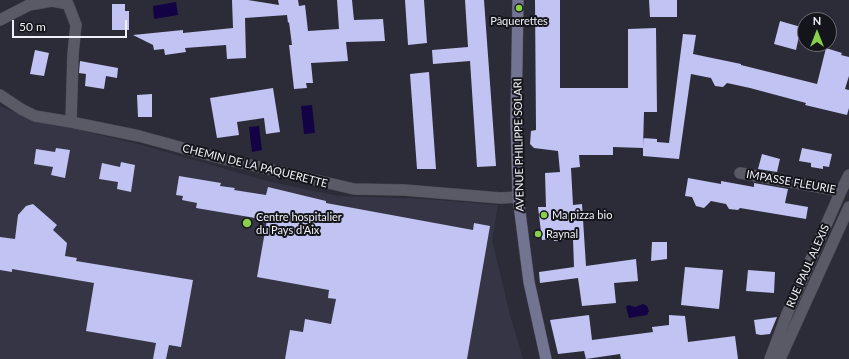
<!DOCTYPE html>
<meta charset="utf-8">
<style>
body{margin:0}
#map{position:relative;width:849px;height:359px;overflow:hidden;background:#2b2c37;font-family:Lato,sans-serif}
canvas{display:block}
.north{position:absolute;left:797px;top:12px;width:40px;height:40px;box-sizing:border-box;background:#14151a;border:1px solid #6c6d73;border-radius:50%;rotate:0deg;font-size:11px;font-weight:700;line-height:16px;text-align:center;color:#f0f0f8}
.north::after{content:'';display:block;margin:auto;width:14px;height:18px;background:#88cf4a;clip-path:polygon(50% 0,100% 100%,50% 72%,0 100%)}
.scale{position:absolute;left:12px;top:20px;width:115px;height:18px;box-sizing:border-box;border:2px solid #f0f0f8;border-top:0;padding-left:5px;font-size:12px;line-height:14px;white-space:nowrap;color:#f0f0f8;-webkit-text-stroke:3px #14151a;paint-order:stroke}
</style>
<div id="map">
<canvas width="849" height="359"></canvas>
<div class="north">N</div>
<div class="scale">50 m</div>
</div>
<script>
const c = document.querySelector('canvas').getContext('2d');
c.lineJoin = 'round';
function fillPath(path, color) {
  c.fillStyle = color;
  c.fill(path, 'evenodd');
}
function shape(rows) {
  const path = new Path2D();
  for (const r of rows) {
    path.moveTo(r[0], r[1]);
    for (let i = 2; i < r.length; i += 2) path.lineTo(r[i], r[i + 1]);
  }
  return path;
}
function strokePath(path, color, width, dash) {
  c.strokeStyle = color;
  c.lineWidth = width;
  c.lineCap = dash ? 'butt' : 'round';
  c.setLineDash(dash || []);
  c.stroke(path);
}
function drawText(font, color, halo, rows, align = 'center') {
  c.font = font + ' Lato,sans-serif';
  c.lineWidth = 4;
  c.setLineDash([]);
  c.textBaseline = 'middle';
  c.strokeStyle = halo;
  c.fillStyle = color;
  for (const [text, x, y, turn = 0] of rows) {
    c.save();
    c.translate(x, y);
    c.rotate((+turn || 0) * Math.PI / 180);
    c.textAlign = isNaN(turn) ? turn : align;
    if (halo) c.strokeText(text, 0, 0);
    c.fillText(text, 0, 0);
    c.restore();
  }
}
const built = shape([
 [0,106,25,117,142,145,267,181,339,196,426,199,498,205,492,240,510,315,523,359,0,359]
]);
const water = shape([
 [176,2,178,15,154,19,153,6],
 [312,105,315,133,304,134,301,106],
 [259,126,262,150,252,152,249,127],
 [643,304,647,306,649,311,647,315,629,318,626,307,628,305,635,307]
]);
const building = shape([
 [232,0,248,0,279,5,278,0,298,0,299,6,305,5,308,31,339,29,337,0,352,0,354,20,383,19,385,41,346,42,348,61,311,63,313,83,306,83,307,88,294,89,289,45,292,45,289,22,288,23,287,15,245,18,246,58,227,59,226,45,185,48,186,52,165,55,164,49,154,50,153,45,133,35,183,30,183,33,233,28],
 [405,0,424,0,427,43,408,45],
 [465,0,484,0,496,166,477,167,470,61,433,64,432,50,468,47],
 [535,0,560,0,560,88,628,88,628,29,656,28,657,112,644,112,643,148,613,147,613,155,579,155,580,167,571,168,573,205,582,204,586,266,636,259,638,281,614,283,616,303,582,306,578,278,540,283,539,272,574,267,573,239,554,241,554,239,542,240,538,207,546,207,545,173,560,172,558,151,534,148,530,144,531,131,536,130],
 [649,0,677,0,677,17,650,17],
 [112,4,125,4,125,11,129,11,129,30,112,30],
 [780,21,801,27,796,50,774,44],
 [683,34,696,35,693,54,741,64,741,65,817,84,826,48,842,53,841,55,849,57,849,76,845,89,849,90,849,108,847,115,805,105,806,103,750,88,727,83,723,87,715,86,711,78,691,74,679,159,643,156,643,138,657,139,657,142,669,143],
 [35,50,49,53,44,76,30,74],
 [80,61,118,68,117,78,106,76,104,89,85,86,86,74,79,73],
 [429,72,436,169,417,169,410,74],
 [273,88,280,132,266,134,264,118,237,122,239,135,217,138,210,98],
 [152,94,152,117,138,117,137,95],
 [56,148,70,150,65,178,51,175,53,167,34,164,36,149,55,152],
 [802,148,832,154,829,167,823,166,823,169,811,167,811,163,799,161],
 [762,154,780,159,777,172,758,169],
 [121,162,135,165,131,192,117,189,118,182,99,179,102,163,120,167],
 [179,176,221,183,220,186,235,188,234,190,266,195,268,187,326,201,326,203,473,230,474,223,490,226,467,359,285,359,290,330,303,332,305,319,331,324,336,299,328,298,329,290,257,277,267,220,196,208,197,203,182,200,183,196,176,195],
 [688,178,721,184,721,181,754,187,754,183,788,189,785,203,808,207,806,219,740,208,738,210,729,209,726,204,711,201,704,208,696,206,692,197,685,196],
 [33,204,57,225,53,230,67,243,65,256,77,258,76,261,193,280,181,347,169,345,166,359,153,359,156,343,86,331,94,283,12,269,12,272,0,270,0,237,15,239,18,215,26,206],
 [652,242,667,242,667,259,651,261],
 [685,267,723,270,719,309,681,305],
 [748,270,775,272,774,293,746,291],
 [589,315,592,340,653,332,652,327,669,325,669,315,685,316,688,342,735,336,738,359,621,359,620,354,586,359,584,351,558,354,550,320],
 [777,317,770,334,761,335,756,334,754,320]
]);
const minor = shape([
 [0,20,29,5,52,1,68,4,76,25,73,54,71,122],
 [0,95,21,109,35,116,71,122,139,136,216,157,354,189,404,190,500,198,518,197],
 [740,173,841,191],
 [770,359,787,314,841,191,849,175],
 [780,359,849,207]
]);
const secondary = shape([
 [518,0,516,120,518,197,529,282,546,359]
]);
const markers = [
 [519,8,4,"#88cf4a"],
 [544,215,4,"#88cf4a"],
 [247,223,5,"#88cf4a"],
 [538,234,4,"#88cf4a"]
];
const poiNames = [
 ["Pâquerettes",519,21,"center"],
 ["Ma pizza bio",552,215],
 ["Centre hospitalier",256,217],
 ["du Pays d'Aix",256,230],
 ["Raynal",546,234]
];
const streetNames = [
 ["AVENUE PHILIPPE SOLARI",519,145,-91],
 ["CHEMIN DE LA PAQUERETTE",255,166,14],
 ["IMPASSE FLEURIE",791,182,10],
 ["RUE PAUL ALEXIS",808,266,-66]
];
fillPath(built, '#353546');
fillPath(water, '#140344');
fillPath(building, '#c1c3f2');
strokePath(minor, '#494952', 12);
strokePath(secondary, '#494952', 12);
strokePath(minor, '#595a66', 11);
strokePath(secondary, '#727492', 11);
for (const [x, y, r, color] of markers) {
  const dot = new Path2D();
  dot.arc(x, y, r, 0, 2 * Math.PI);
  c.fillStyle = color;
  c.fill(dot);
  strokePath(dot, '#14151a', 1.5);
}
drawText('11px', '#f0f0f8', '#14151a', poiNames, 'left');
drawText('11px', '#f0f0f8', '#14151a', streetNames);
</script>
